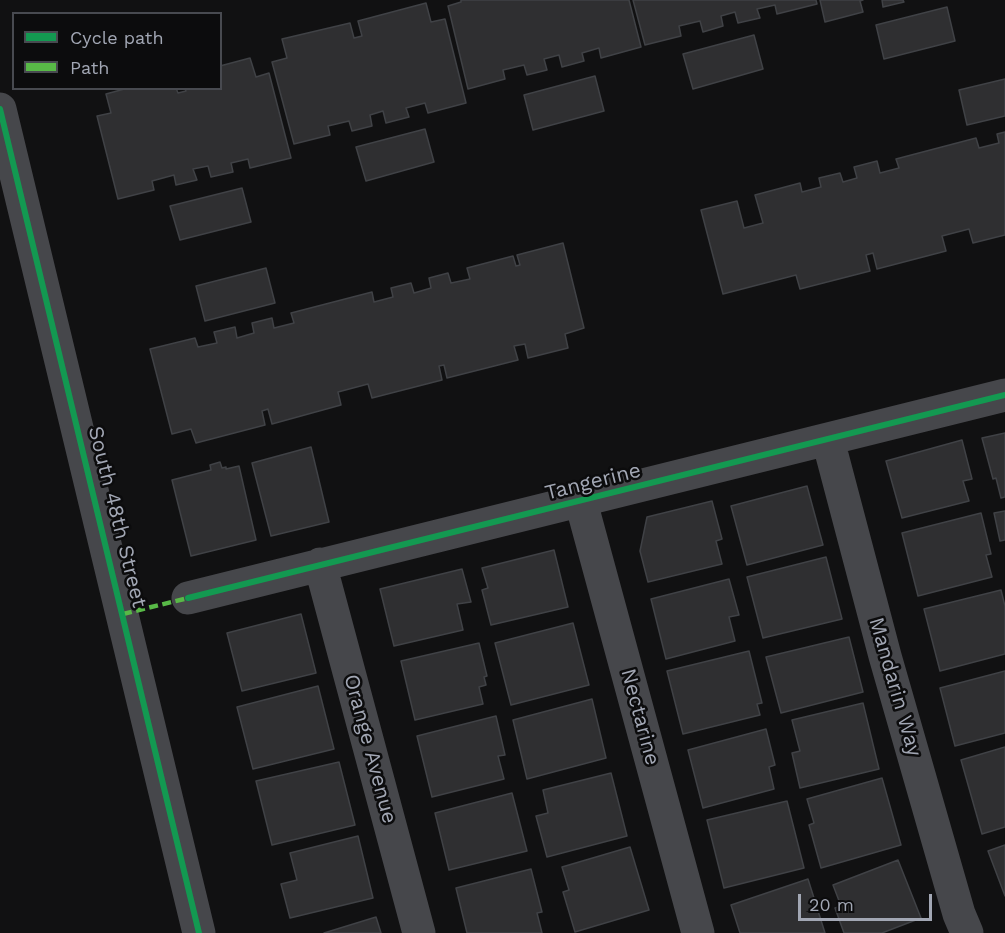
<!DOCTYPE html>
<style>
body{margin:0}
#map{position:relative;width:1005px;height:933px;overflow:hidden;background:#111112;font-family:"Work Sans",sans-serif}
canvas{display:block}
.legend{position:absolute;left:12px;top:12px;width:210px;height:78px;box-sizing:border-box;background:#0c0c0d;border:2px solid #484a50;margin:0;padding:8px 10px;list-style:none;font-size:18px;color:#a2a7b4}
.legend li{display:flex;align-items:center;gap:12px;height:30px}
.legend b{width:30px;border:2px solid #484a50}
.scale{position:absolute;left:798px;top:894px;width:134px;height:27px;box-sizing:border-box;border:3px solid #a2a7b4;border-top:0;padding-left:8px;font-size:18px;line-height:21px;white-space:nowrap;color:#a2a7b4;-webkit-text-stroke:4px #0c0c0d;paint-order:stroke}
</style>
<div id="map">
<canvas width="1005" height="933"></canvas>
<ul class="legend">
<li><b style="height:8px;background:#139951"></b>Cycle path</li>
<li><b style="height:8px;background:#58b947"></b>Path</li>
</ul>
<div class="scale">20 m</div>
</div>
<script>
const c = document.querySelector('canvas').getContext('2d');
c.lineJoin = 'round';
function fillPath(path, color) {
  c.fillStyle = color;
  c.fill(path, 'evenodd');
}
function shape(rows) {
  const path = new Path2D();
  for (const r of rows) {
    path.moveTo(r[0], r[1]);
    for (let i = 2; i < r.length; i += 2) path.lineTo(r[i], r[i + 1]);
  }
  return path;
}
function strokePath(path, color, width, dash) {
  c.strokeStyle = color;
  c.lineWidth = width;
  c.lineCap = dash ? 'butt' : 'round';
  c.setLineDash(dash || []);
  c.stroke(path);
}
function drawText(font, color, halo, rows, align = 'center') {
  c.font = font + ' "Work Sans",sans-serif';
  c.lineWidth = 5;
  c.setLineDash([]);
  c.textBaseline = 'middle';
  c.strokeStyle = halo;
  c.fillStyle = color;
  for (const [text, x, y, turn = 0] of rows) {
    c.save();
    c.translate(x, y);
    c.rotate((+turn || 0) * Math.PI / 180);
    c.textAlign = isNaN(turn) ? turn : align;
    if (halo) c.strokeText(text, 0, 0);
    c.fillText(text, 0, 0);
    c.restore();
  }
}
const building = shape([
 [461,0,629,0,641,47,601,58,599,48,582,53,584,61,562,67,559,55,544,59,547,70,527,75,524,65,503,70,505,79,468,89,448,6,461,2,461,0],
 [633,0,816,0,817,4,777,14,775,5,757,9,760,18,738,23,735,12,721,16,723,26,703,32,700,21,679,26,681,36,645,45,633,0],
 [820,0,863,0,860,1,863,12,825,22,820,0],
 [882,0,903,0,904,2,883,7,882,0],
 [426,3,431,22,445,19,466,103,428,113,425,103,406,108,409,117,386,123,383,111,370,115,372,126,352,131,349,121,328,126,330,135,294,144,272,62,287,58,282,39,350,23,354,38,362,36,358,21,426,3],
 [947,7,955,41,884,59,876,25,947,7],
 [754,35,763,69,693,89,683,54,754,35],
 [250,58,256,77,269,73,291,158,250,168,248,159,231,163,233,172,211,177,208,166,193,169,197,180,176,185,174,175,152,181,154,190,118,199,97,116,111,113,106,94,128,88,176,88,178,93,186,91,185,88,220,88,220,66,250,58],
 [595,76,604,111,533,130,524,95,595,76],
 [1005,79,1005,116,967,125,959,90,1005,79],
 [425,129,434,162,366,181,356,147,425,129],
 [1005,132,1005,235,973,243,969,229,942,236,946,251,877,269,873,253,866,255,870,271,800,289,796,275,723,294,701,210,737,201,744,228,763,223,755,195,800,183,802,192,821,187,819,178,840,173,843,182,857,178,854,167,877,161,880,173,899,168,896,159,976,138,979,148,999,143,997,134,1005,132],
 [242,188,251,222,180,240,170,206,242,188],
 [563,243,584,328,565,334,568,348,528,358,525,344,514,346,518,360,447,378,444,365,439,366,442,380,372,398,368,384,338,392,341,405,272,424,268,409,262,411,265,425,196,443,191,429,172,434,150,349,195,338,198,347,217,343,214,332,235,327,237,338,254,333,252,323,272,318,274,328,294,323,291,313,372,292,374,302,393,297,391,288,411,283,414,293,431,288,429,278,448,273,451,283,470,279,467,268,513,256,516,266,520,265,517,255,563,243],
 [266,268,275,303,205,321,196,286,266,268],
 [1005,433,1005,497,1001,498,996,478,993,479,982,438,1005,433],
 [962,440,972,479,963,481,969,501,902,518,886,461,962,440],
 [311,447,329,522,271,536,252,463,311,447],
 [220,462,222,468,226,467,226,469,239,466,256,540,191,556,172,480,211,470,210,465,220,462],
 [807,486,823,545,747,565,731,506,807,486],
 [712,501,722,539,716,541,722,564,648,582,640,551,647,517,712,501],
 [1005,511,1005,540,1000,541,994,513,1005,511],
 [981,513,991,554,986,555,992,577,918,596,902,533,981,513],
 [554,550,568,607,491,625,482,590,488,588,482,568,554,550],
 [826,557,842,619,763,638,747,577,826,557],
 [462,569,471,602,457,604,463,630,394,646,380,589,462,569],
 [729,579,739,615,729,617,735,641,666,659,651,599,729,579],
 [1001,590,1005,606,1005,654,940,671,924,609,1001,590],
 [301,614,316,673,242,691,227,633,301,614],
 [573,623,589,685,511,705,495,643,573,623],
 [849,637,863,692,781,713,766,657,849,637],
 [479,643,487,676,484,677,486,685,479,687,483,704,415,720,401,661,479,643],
 [749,651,762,703,757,704,760,715,683,734,667,671,749,651],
 [1005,671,1005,733,955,746,940,688,1005,671],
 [318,686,334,749,253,769,237,707,318,686],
 [592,699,606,758,527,779,513,720,592,699],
 [863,703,879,769,800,788,792,753,800,751,792,720,863,703],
 [496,716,505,755,498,756,504,779,432,797,417,736,496,716],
 [766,729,775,765,769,767,774,789,703,808,688,750,766,729],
 [1005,747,1005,827,982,834,961,760,1005,747],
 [339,762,355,825,272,845,256,781,339,762],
 [611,773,627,836,547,857,536,816,548,813,543,790,611,773],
 [882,778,901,845,821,868,809,825,814,823,807,799,882,778],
 [512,793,527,851,449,870,435,813,512,793],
 [787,801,804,868,724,888,707,820,787,801],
 [358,836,373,898,290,918,281,884,297,880,290,853,358,836],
 [1005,845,1005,896,988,851,1005,845],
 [630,847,649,910,575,932,563,892,569,890,562,867,630,847],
 [898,860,921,918,882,933,844,933,835,908,841,906,833,885,898,860],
 [531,869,542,912,537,913,542,933,467,933,456,888,531,869],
 [808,879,825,933,740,933,731,905,808,879],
 [376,917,381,933,324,933,376,917]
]);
const minor = shape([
 [0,109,199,933],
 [828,440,885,656,959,914,967,933],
 [581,502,698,933],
 [320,564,419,933],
 [188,598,1005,395]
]);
const quiet = shape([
 [123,614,188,598]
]);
const cycleway = shape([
 [0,109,199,933],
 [188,598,1005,395]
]);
const streetNames = [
 ["Tangerine",593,482,-14],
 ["South 48th Street",117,517,76],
 ["Mandarin Way",895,687,74],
 ["Nectarine",640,717,75],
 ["Orange Avenue",370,749,75]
];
fillPath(building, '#2f2f31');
strokePath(building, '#404246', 1.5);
strokePath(minor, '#46474b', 33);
strokePath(quiet, '#58b947', 4.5, [9, 4.5]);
strokePath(cycleway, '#139951', 6);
drawText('21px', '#a2a7b4', '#0c0c0d', streetNames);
</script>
